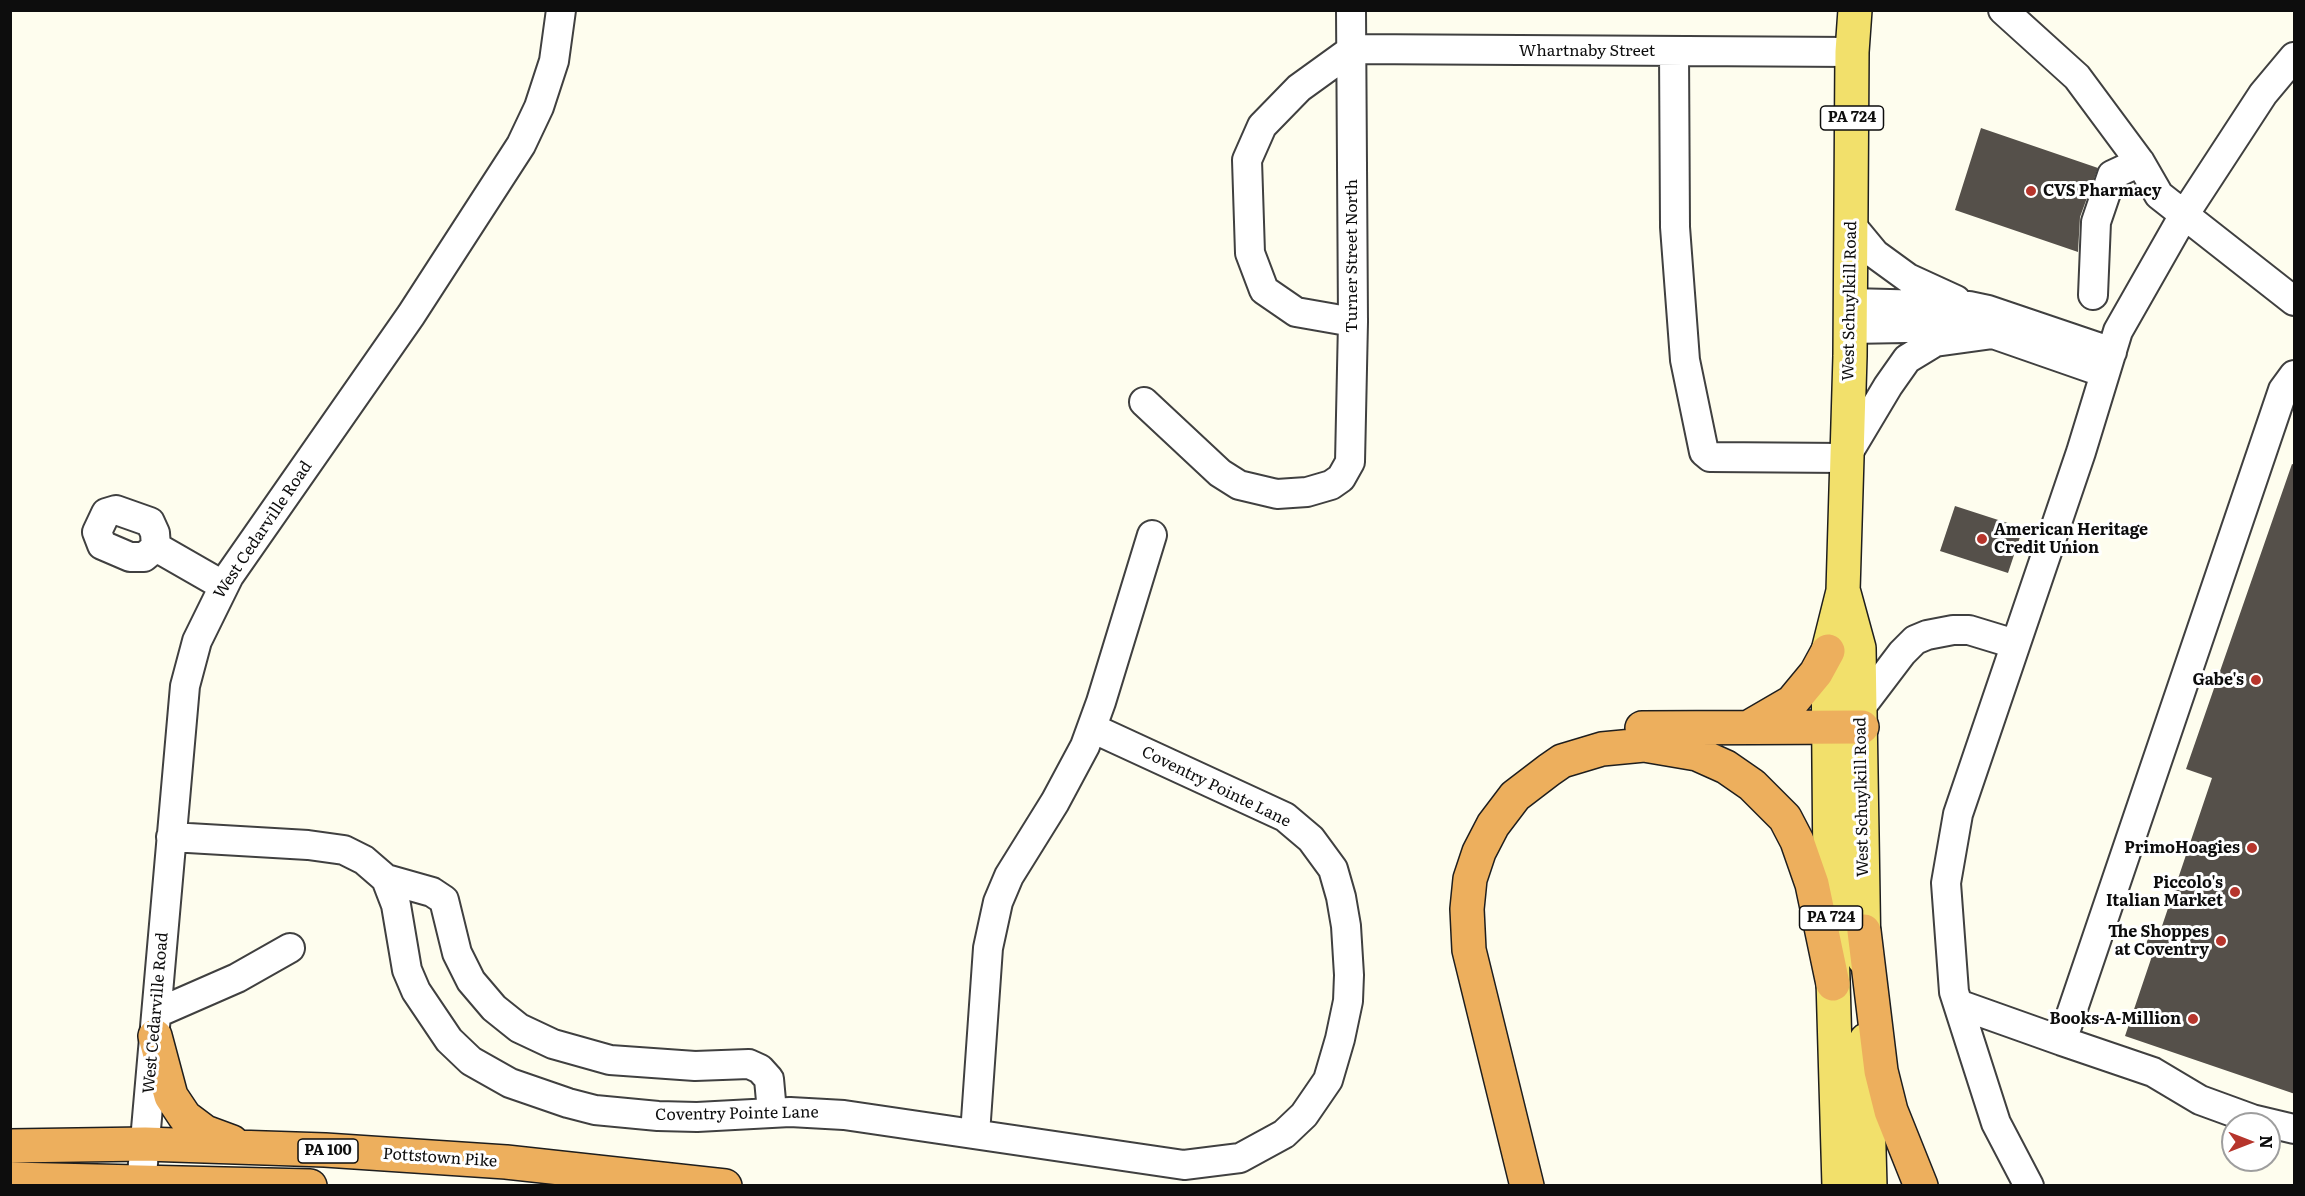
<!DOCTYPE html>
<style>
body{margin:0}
#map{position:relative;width:2305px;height:1196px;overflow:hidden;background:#fefdee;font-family:Literata,serif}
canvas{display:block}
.frame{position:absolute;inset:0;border:12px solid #0d0d0d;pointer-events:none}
.north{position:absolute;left:2221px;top:1112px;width:60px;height:60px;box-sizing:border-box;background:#fff;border:2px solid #9e9e9e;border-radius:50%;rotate:90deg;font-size:16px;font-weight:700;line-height:24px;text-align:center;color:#0d0d0d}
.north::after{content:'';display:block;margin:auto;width:21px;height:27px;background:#b6352c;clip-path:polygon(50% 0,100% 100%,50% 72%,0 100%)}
</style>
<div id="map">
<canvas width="2305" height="1196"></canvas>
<div class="frame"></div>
<div class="north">N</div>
</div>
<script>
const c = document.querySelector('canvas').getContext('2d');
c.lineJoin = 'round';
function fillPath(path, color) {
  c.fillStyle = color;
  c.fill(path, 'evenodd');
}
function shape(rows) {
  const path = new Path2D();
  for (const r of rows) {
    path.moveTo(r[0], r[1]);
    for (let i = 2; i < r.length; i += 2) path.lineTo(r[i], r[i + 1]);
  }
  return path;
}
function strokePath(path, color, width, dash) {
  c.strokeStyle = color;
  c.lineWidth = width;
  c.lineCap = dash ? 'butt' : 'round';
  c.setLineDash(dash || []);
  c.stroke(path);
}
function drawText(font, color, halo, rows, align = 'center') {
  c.font = font + ' Literata,serif';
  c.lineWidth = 6;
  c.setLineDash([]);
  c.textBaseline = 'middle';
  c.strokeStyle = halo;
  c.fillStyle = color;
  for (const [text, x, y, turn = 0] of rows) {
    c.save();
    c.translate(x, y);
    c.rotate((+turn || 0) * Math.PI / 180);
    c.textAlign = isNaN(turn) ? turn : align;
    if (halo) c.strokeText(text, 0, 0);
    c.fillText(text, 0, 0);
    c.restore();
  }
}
const building = shape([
 [1981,128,2098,168,2080,217,2078,252,1955,210],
 [2292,464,2295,465,2295,1094,2125,1036,2153,953,2144,950,2151,930,2160,932,2212,778,2186,769],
 [1955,506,2023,528,2008,573,1940,551]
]);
const minor = shape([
 [2003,10,2077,77,2140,162,2159,195,2294,301],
 [1353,49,1852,52],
 [1353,49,1299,88,1262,126,1247,160,1250,253,1264,290,1296,312,1353,322],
 [1674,51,1675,227,1685,360,1704,452,1710,457,1845,458,1888,386,1907,359,1935,342,1993,334],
 [1851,225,1875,254,1908,278,1956,300],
 [2093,295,2096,222,2112,175,2140,162],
 [1850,303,1969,306,1988,310,2112,352],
 [1850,329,1961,327,1993,334,2105,373],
 [1144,402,1220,473,1239,485,1277,494,1307,492,1331,485,1341,478,1350,462,1353,322,1351,10],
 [156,547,155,533,150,522,116,510,106,513,97,532,102,545,130,557,144,557,156,547,224,586],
 [1861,707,1902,653,1915,640,1927,635,1953,630,1969,630,2015,644],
 [171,837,308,845,344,850,364,860,386,879,396,905,407,970,416,991,449,1040,471,1061,510,1083,568,1103,595,1110,658,1116,697,1117,790,1112,844,1115,1184,1165,1240,1158,1284,1134,1304,1115,1328,1080,1340,1039,1348,1001,1349,975,1346,926,1341,897,1333,869,1311,839,1285,817,1092,728],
 [386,879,432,892,444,900,457,953,471,981,494,1008,519,1028,553,1044,610,1060,695,1066,749,1064,760,1069,769,1079,772,1112],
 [1958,1004,2062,1041,2283,390,2294,375],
 [157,1013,237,978,290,948],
 [2062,1041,2153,1072,2200,1100,2252,1119,2294,1129],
 [975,1134,988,948,998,902,1009,876,1055,802,1085,746,1101,702,1152,535],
 [141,1186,185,686,197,641,229,576,411,315,521,145,539,107,554,61,561,10],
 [2029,1186,1996,1123,1954,992,1946,883,1958,814,2081,452,2118,331,2184,215,2263,94,2294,57]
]);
const major = shape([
 [1844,593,1859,648,1864,959],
 [1866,1040,1870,1186],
 [1839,1186,1830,877,1828,651,1843,591,1850,356,1852,52,1855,10]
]);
const highway = shape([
 [1749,727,1792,702,1816,673,1828,651],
 [1642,728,1862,727],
 [1864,931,1881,1071,1891,1111,1921,1186],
 [155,1036,171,1096,185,1117,205,1132,232,1142],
 [10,1146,145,1144,325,1150,506,1162,725,1186],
 [10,1179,310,1186],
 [1527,1186,1469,950,1467,909,1470,879,1479,852,1493,825,1515,796,1549,770,1562,761,1602,749,1644,745,1697,754,1726,767,1752,785,1785,818,1797,841,1812,884,1833,984]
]);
const markers = [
 [2031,191,6,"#b6352c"],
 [1982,539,6,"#b6352c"],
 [2256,680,6,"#b6352c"],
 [2252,848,6,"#b6352c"],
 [2235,892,6,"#b6352c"],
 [2221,941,6,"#b6352c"],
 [2193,1019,6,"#b6352c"]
];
const shields = [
 [1852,118,63],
 [1831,918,63],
 [328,1151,60]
];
const shieldNames = [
 ["PA 724",1852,118],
 ["PA 724",1831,918],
 ["PA 100",328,1151]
];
const streetNames = [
 ["Whartnaby Street",1587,51],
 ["Turner Street North",1352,256,-90],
 ["West Schuylkill Road",1850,301,-89],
 ["West Cedarville Road",263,530,-56],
 ["Coventry Pointe Lane",1216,787,26],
 ["West Schuylkill Road",1862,797,-91],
 ["West Cedarville Road",156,1013,-85],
 ["Coventry Pointe Lane",737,1114,-1],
 ["Pottstown Pike",440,1158,4]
];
const poiNames = [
 ["CVS Pharmacy",2043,191,"left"],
 ["American Heritage",1994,530,"left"],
 ["Credit Union",1994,548,"left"],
 ["Gabe's",2244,680],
 ["PrimoHoagies",2240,848],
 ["Piccolo's",2223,883],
 ["Italian Market",2223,901],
 ["The Shoppes",2209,932],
 ["at Coventry",2209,950],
 ["Books-A-Million",2181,1019]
];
fillPath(building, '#55504a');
strokePath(minor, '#404040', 32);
strokePath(major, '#1e1e1e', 36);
strokePath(highway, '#1e1e1e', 36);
strokePath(minor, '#fff', 28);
strokePath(major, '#f2e06b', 33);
strokePath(highway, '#edaf5d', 33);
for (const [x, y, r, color] of markers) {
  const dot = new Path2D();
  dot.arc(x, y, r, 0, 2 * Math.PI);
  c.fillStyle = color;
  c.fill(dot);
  strokePath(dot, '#fff', 2);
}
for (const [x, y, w] of shields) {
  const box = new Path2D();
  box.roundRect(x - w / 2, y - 12, w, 24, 4.5);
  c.fillStyle = '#fff';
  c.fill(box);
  strokePath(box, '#0d0d0d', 1.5);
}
drawText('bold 15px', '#0d0d0d', null, shieldNames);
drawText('16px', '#0d0d0d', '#fff', streetNames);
drawText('bold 16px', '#0d0d0d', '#fff', poiNames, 'right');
</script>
